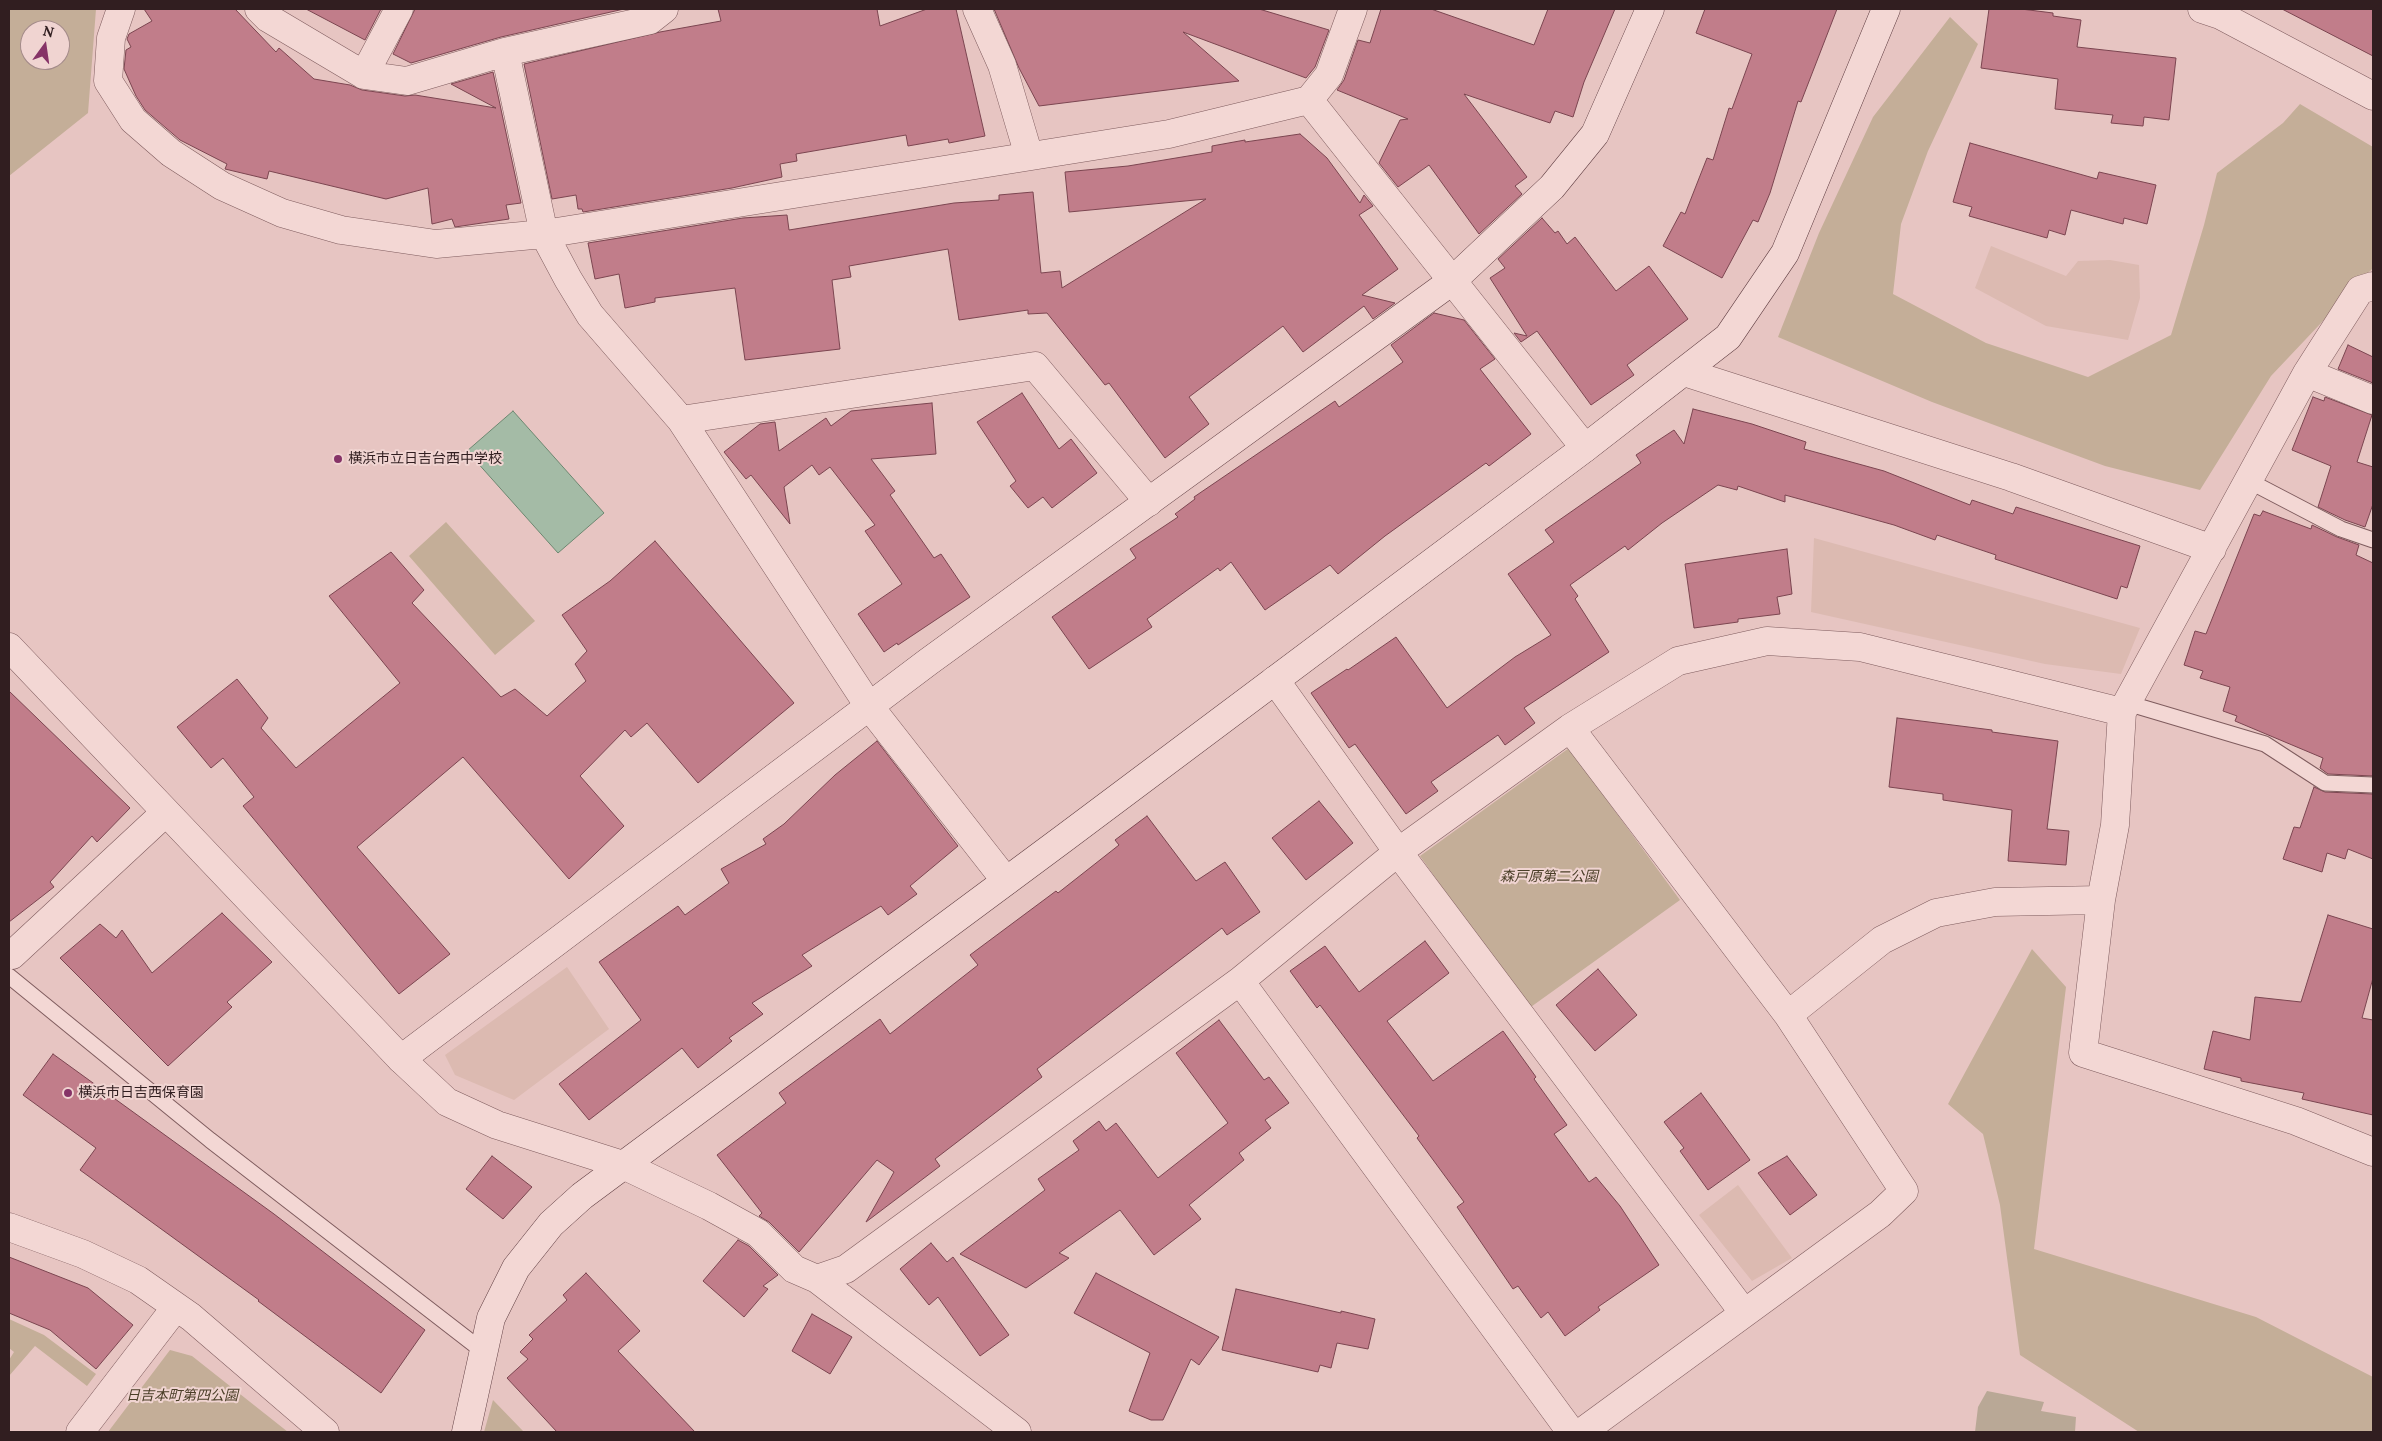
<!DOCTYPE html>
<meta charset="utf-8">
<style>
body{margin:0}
#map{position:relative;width:2382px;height:1441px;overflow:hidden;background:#e7c5c2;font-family:Lora,serif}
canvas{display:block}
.frame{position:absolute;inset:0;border:10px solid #311e20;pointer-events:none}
.north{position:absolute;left:20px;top:20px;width:50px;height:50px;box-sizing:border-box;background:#f0d4d1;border:1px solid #a48b8a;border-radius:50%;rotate:14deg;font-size:14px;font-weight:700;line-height:20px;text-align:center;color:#311e20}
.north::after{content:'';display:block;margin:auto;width:18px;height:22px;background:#863367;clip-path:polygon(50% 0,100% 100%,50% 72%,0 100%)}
</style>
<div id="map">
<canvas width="2382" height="1441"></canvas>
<div class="frame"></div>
<div class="north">N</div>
</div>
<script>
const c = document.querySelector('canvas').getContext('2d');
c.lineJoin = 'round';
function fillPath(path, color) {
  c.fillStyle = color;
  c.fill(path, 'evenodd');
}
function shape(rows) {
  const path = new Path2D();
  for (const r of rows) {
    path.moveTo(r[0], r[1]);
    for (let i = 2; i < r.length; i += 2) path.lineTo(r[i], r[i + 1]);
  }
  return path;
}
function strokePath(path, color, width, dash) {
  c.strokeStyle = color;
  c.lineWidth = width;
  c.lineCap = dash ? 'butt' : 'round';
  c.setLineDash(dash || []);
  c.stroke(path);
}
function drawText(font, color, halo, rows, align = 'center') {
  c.font = font + ' Lora,"Noto Sans JP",serif';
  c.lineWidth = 4;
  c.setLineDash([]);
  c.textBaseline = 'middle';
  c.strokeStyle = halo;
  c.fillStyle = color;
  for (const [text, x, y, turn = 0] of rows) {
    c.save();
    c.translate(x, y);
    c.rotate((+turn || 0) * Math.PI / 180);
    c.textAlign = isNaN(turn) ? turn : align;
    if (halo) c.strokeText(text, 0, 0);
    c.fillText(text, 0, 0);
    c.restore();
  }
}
const farmland = shape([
 [1991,246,2066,276,2078,261,2110,260,2139,265,2140,298,2128,340,2046,326,1975,288],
 [1814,538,2140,628,2121,674,2045,664,1811,612],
 [567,967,609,1029,514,1100,455,1075,445,1055],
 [1738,1185,1792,1258,1752,1281,1699,1215]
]);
const green = shape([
 [9,9,96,9,88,113,9,176],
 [30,30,60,30,60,60,30,60],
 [1950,17,1978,44,1928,151,1901,224,1893,294,1986,343,2088,377,2171,335,2204,225,2217,173,2283,123,2300,104,2373,147,2373,268,2271,376,2200,490,2105,466,1932,402,1778,337,1819,233,1873,117],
 [446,522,535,621,495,655,409,556],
 [1569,748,1680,900,1528,1009,1420,856],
 [2032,949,2066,987,2034,1249,2256,1317,2373,1377,2373,1432,2139,1432,2020,1355,2000,1205,1983,1134,1948,1104],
 [9,1319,44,1335,96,1374,87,1386,35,1346,9,1376,9,1360,14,1352,9,1348],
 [170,1350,192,1356,288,1432,108,1432],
 [493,1400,524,1432,484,1432]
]);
const cemetery = shape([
 [1987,1391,2044,1402,2041,1411,2076,1417,2075,1432,1975,1432,1978,1407]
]);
const water = shape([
 [513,411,604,513,558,553,467,451,513,411]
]);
const building = shape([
 [144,9,235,9,276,52,279,48,314,79,350,85,362,90,405,96,415,95,496,108,451,84,493,72,521,203,506,205,509,219,455,227,452,219,432,224,428,188,386,199,269,171,267,179,225,169,227,164,180,140,145,110,136,96,124,69,126,50,131,47,127,39,129,34,152,21,144,9],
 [306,9,381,9,365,40,306,9],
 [415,9,624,9,501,37,411,63,393,54,415,9],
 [718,9,877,9,880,26,927,9,956,9,985,136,949,143,948,139,908,146,906,135,796,154,797,161,780,164,782,177,732,188,583,212,582,209,578,209,576,195,552,199,524,64,660,32,721,21,718,9],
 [994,9,1259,9,1329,30,1315,67,1306,78,1183,32,1239,81,1039,106,1019,68,994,9],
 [1381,9,1431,9,1534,45,1548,9,1615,9,1584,82,1573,117,1555,111,1550,123,1464,94,1527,177,1515,186,1522,194,1479,234,1429,165,1398,187,1379,163,1400,120,1408,119,1337,90,1344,80,1358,40,1370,43,1381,9],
 [1705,9,1837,9,1801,102,1798,101,1770,193,1758,222,1753,220,1722,278,1663,246,1681,212,1685,214,1707,158,1713,160,1729,108,1732,109,1752,54,1696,33,1705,9],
 [1989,9,2021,9,2053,13,2053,16,2081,20,2077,47,2176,58,2169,120,2144,117,2143,126,2111,123,2113,115,2055,109,2058,79,1981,68,1989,9],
 [2282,9,2373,9,2373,56,2282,9],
 [1300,134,1327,158,1360,203,1364,195,1373,206,1359,215,1398,269,1362,295,1395,303,1373,319,1364,306,1303,352,1283,326,1189,397,1209,424,1165,458,1109,383,1105,385,1047,313,1028,314,1028,310,959,320,948,249,849,266,851,277,832,280,840,349,745,360,735,288,655,298,655,302,625,308,619,274,595,279,588,243,743,218,787,215,789,230,954,203,999,200,999,195,1033,192,1041,273,1060,271,1062,288,1206,199,1069,212,1065,172,1128,166,1212,152,1212,146,1245,140,1245,142,1300,134],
 [1970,143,2097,179,2099,172,2156,185,2147,224,2124,218,2123,224,2071,210,2065,235,2049,230,2047,238,1969,216,1972,207,1953,202,1970,143],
 [1542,218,1555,233,1558,231,1567,244,1575,237,1616,291,1649,266,1688,319,1627,365,1634,375,1591,405,1537,331,1521,342,1514,333,1527,336,1490,278,1505,268,1498,259,1542,218],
 [1434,313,1464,320,1495,359,1480,369,1531,434,1489,466,1486,463,1385,536,1338,574,1330,565,1265,610,1231,562,1220,571,1218,568,1147,619,1152,627,1089,669,1052,617,1136,558,1130,549,1178,517,1175,514,1195,499,1194,497,1335,401,1339,407,1403,362,1391,345,1434,313],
 [2348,345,2373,357,2373,383,2338,369,2348,345],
 [1022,393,1059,449,1071,439,1097,473,1052,508,1043,497,1028,508,1010,486,1016,481,977,422,1022,393],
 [2313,397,2324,401,2325,397,2372,415,2357,462,2373,467,2373,504,2365,527,2345,520,2318,507,2331,466,2292,450,2313,397],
 [932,403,936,454,871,459,895,491,890,495,934,558,941,554,970,597,898,645,897,643,884,652,858,614,902,584,865,531,875,525,830,467,819,475,812,465,784,487,790,524,751,475,746,479,724,452,760,424,775,422,779,451,826,418,831,426,851,411,932,403],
 [1693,409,1752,424,1806,442,1804,449,1884,471,1970,505,1972,500,2013,514,2016,507,2140,546,2127,588,2121,586,2117,599,1995,559,1996,555,1937,535,1935,540,1894,525,1785,495,1785,502,1738,486,1737,490,1718,485,1662,523,1628,550,1625,546,1570,585,1578,596,1575,599,1609,652,1524,708,1535,723,1505,745,1498,735,1431,782,1438,791,1406,814,1355,744,1349,748,1311,693,1347,669,1348,670,1396,637,1447,708,1515,657,1551,635,1508,574,1554,542,1545,530,1641,463,1636,455,1674,430,1684,444,1693,409],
 [2263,511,2311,529,2312,525,2337,537,2359,545,2356,555,2373,563,2373,776,2328,774,2320,768,2323,758,2235,721,2237,716,2223,711,2230,687,2200,678,2203,671,2184,665,2195,631,2206,634,2254,514,2260,516,2263,511],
 [655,541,794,703,698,783,647,723,631,737,625,730,580,776,624,826,569,879,463,757,357,847,450,954,399,994,243,806,254,797,223,758,211,768,177,727,237,679,268,718,261,728,296,768,400,683,329,596,391,552,424,590,412,603,501,697,515,689,547,716,586,681,575,664,587,651,562,615,610,581,655,541],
 [1787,549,1792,594,1777,597,1780,614,1738,619,1738,622,1694,628,1685,564,1787,549],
 [9,691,130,808,97,842,92,836,50,882,54,887,9,922,9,691],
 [1897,718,1992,730,1992,732,2058,741,2047,829,2069,831,2066,865,2008,861,2012,810,1943,800,1943,794,1889,787,1897,718],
 [877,741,958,846,910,886,917,894,888,915,881,906,802,955,812,966,752,1003,763,1014,729,1038,732,1041,698,1068,682,1048,589,1120,559,1084,641,1020,599,962,678,906,685,915,729,883,721,869,766,844,763,839,784,824,835,775,877,741],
 [2314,787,2325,792,2373,794,2373,859,2348,849,2345,859,2327,853,2322,872,2283,859,2294,827,2300,828,2314,787],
 [1319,801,1353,843,1306,880,1272,838,1319,801],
 [1147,816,1196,881,1225,862,1260,912,1227,935,1222,928,1037,1069,1042,1077,935,1159,940,1166,866,1222,894,1172,877,1160,799,1252,769,1222,759,1216,762,1213,717,1155,786,1103,779,1093,880,1019,890,1034,978,965,970,955,1056,891,1058,893,1119,845,1115,840,1147,816],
 [222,913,272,962,227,1002,232,1007,168,1066,60,958,100,924,116,938,122,930,152,973,222,913],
 [2328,915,2373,929,2373,978,2362,1018,2373,1020,2373,1115,2302,1099,2304,1093,2241,1081,2241,1078,2204,1069,2213,1031,2250,1040,2255,997,2301,1002,2328,915],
 [1425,941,1449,973,1387,1021,1433,1081,1503,1031,1536,1077,1534,1079,1567,1125,1554,1134,1589,1182,1596,1177,1620,1206,1659,1265,1598,1307,1600,1310,1565,1336,1548,1312,1541,1318,1518,1286,1513,1289,1457,1207,1464,1202,1417,1138,1419,1136,1320,1005,1317,1008,1290,971,1325,946,1359,992,1425,941],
 [1598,969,1637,1015,1595,1051,1556,1005,1598,969],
 [1219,1020,1264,1080,1269,1077,1289,1103,1265,1120,1271,1128,1239,1153,1244,1160,1189,1205,1201,1219,1154,1255,1120,1210,1059,1253,1069,1258,1026,1288,960,1254,1045,1190,1038,1179,1079,1150,1073,1141,1099,1121,1106,1131,1116,1123,1158,1178,1228,1123,1176,1053,1219,1020],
 [53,1054,274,1214,425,1330,381,1393,258,1301,259,1300,80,1170,96,1148,23,1095,53,1054],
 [1701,1093,1750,1160,1708,1190,1680,1151,1684,1148,1664,1122,1701,1093],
 [492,1156,532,1187,503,1219,466,1189,492,1156],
 [1787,1156,1817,1195,1790,1215,1758,1173,1787,1156],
 [738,1240,749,1246,778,1275,763,1286,768,1289,744,1317,703,1281,738,1240],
 [931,1243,947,1262,953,1257,1009,1335,980,1356,938,1297,929,1305,900,1269,931,1243],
 [9,1257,88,1288,133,1325,96,1369,50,1330,9,1313,9,1257],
 [586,1273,640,1331,618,1351,695,1432,557,1432,507,1378,528,1359,520,1352,533,1339,529,1335,567,1300,563,1295,586,1273],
 [1096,1273,1219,1337,1199,1365,1191,1359,1163,1420,1151,1420,1129,1411,1150,1353,1074,1313,1096,1273],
 [1236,1289,1341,1313,1341,1311,1375,1319,1368,1349,1337,1343,1331,1368,1320,1365,1318,1372,1222,1350,1236,1289],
 [812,1314,852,1337,830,1374,792,1351,812,1314]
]);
const lane = shape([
 [2249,481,2341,529,2373,540],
 [2127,703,2265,744,2325,783,2373,785],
 [9,976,210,1140,484,1352]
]);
const street = shape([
 [121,9,111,38,108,81,133,120,171,153,222,186,282,213,341,230,436,244,544,234,1169,134,1309,100,1329,75,1353,9],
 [259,9,268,18,364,75,399,9],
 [977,9,1002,65,1029,156],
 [2202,9,2220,15,2373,96],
 [505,52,544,234,568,279,590,315,681,420,869,706,1006,881],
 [364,75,407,81,505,52,650,20,664,9],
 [1309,100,1585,448],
 [2373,286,2360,290,2307,373,2122,712,2115,825,2101,900,2083,1053,2296,1121,2373,1152],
 [1684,372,2011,477,2212,549],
 [2307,373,2373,400],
 [681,420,1035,366,1149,502],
 [9,647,401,1059,447,1102,497,1125,623,1165,709,1206,758,1233,794,1269,817,1279,846,1269,1240,981,1398,852,1570,728,1678,661,1767,641,1860,647,2122,712],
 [1275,680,1398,852,1744,1313],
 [1570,728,1788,1015,1904,1191,1880,1214,1582,1432],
 [9,952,12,955,166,812],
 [1240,981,1571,1432],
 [1788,1015,1882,940,1936,913,1995,902,2101,900],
 [9,1227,83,1254,138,1280,191,1317,325,1432],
 [817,1279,1017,1432],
 [80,1432,176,1307]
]);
const secondary = shape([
 [401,1059,928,662,1452,281,1552,187,1595,134,1650,9],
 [466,1432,491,1318,516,1268,551,1224,582,1196,1063,839,1585,448,1728,337,1785,253,1886,9]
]);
const markers = [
 [338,459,5,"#863367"],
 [68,1093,5,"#863367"]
];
const poiNames = [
 ["横浜市立日吉台西中学校",348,459],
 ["横浜市日吉西保育園",78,1093]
];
const parkNames = [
 ["森戸原第二公園",1549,877],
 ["日吉本町第四公園",182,1396]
];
fillPath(farmland, '#dcbab1');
fillPath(green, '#c4ae98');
fillPath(cemetery, '#b9a896');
fillPath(water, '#a4bba6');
strokePath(water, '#6c8770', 1);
fillPath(building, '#c17d8a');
strokePath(building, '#7b4550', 1);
strokePath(lane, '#7f5c5e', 17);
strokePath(street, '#7f5c5e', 29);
strokePath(secondary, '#613f43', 29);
strokePath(lane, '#f3d7d4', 15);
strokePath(street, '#f3d7d4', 28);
strokePath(secondary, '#f3d7d4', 28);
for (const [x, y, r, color] of markers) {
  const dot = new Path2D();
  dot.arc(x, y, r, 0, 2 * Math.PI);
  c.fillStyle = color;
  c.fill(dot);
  strokePath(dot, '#f0d4d1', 2);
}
drawText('14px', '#311e20', '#f0d4d1', poiNames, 'left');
drawText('italic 14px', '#4a3e27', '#f0d4d1', parkNames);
</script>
